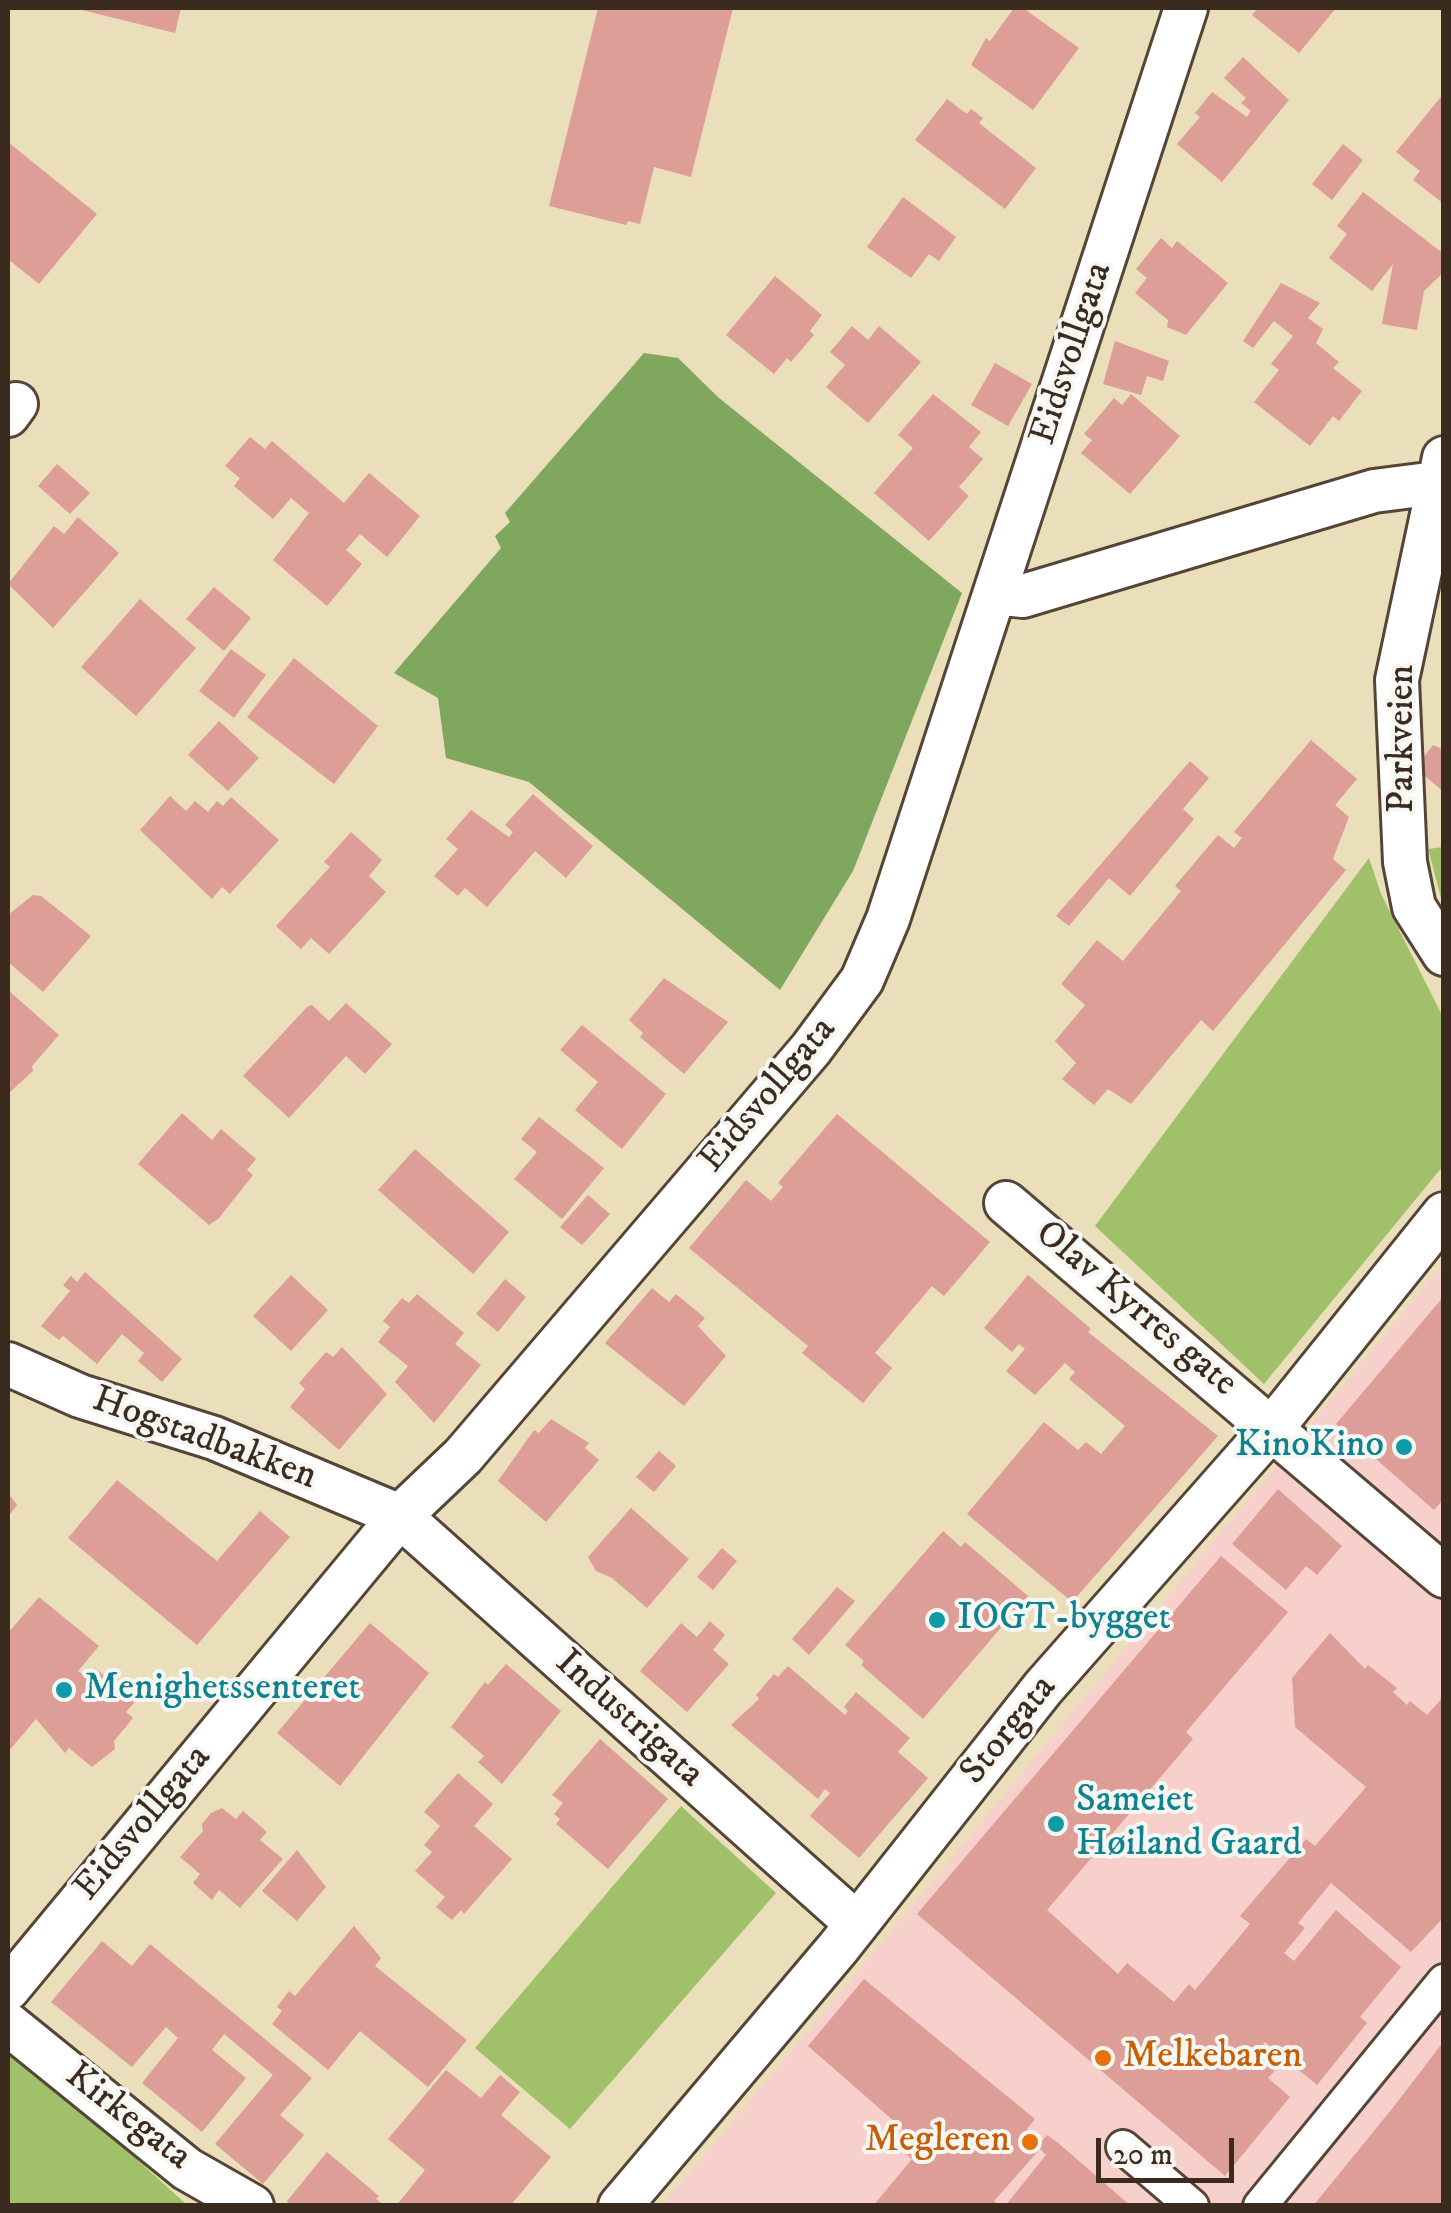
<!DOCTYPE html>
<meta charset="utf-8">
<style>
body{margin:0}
#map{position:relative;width:1451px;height:2213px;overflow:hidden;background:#ebdebb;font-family:"IM FELL DW Pica",serif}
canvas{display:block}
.frame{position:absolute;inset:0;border:10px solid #3b2a1e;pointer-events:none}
.scale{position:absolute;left:1096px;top:2138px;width:138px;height:45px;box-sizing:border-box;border:5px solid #3b2a1e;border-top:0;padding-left:12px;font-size:30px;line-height:35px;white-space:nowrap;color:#3b2a1e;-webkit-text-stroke:8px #f6f6f2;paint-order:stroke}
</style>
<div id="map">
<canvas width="1451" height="2213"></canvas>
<div class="frame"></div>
<div class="scale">20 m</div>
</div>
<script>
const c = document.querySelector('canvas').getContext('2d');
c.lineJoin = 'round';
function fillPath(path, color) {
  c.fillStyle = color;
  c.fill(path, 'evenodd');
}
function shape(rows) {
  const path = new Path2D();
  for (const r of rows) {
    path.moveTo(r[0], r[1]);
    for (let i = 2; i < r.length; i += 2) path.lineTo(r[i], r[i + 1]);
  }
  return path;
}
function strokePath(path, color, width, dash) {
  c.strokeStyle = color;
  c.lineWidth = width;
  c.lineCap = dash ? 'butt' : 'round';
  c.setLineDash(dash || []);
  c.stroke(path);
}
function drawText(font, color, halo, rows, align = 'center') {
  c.font = font + ' "IM FELL DW Pica",serif';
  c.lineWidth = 8;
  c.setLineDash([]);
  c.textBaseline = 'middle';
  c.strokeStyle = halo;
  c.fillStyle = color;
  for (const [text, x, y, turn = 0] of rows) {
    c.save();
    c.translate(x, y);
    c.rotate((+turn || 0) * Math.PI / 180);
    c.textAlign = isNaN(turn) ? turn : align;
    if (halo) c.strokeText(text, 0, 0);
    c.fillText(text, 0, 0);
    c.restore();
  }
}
const built = shape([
 [1443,1264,1443,2205,662,2206,846,1986]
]);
const green = shape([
 [1443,847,1444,847,1443,905,1428,849],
 [1369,858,1381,894,1443,1017,1443,1166,1264,1384,1095,1226],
 [681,1806,776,1893,570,2129,475,2048],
 [8,2042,187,2205,8,2205]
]);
const forest = shape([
 [644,353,678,358,719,398,962,593,853,871,780,990,529,782,446,758,438,698,394,673,501,548,495,536,510,522,505,513]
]);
const building = shape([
 [74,8,181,8,175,33],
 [598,8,733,8,691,177,654,167,640,224,628,221,626,225,549,206],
 [1014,8,1023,8,1079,48,1033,110,971,65,986,38,990,41],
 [1258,8,1336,8,1299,53,1252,15],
 [1243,57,1289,100,1222,182,1177,144,1200,117,1195,113,1212,92,1247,117,1251,111,1241,103,1246,98,1224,78],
 [1444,93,1444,204,1413,180,1420,171,1396,152],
 [947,99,967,114,971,109,983,118,979,123,1036,168,1005,209,915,140],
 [8,142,97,214,39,284,8,259],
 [1343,144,1363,160,1332,200,1312,184],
 [1363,192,1444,254,1444,272,1424,291,1417,330,1382,324,1393,264,1372,291,1329,258,1347,234,1337,226],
 [903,197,956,237,939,261,929,254,911,278,867,247],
 [1161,238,1172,248,1177,241,1228,283,1186,335,1167,327,1168,320,1135,293,1147,278,1136,269],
 [775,276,822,315,810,331,814,335,791,362,787,358,774,374,726,335],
 [1281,283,1320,303,1308,318,1323,329,1316,343,1339,362,1333,368,1362,391,1339,421,1333,416,1310,446,1254,402,1279,370,1271,364,1293,336,1274,321,1253,348,1243,341],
 [852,326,868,340,879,326,921,362,868,423,826,387,845,365,830,352],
 [1115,341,1169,361,1163,381,1147,376,1141,395,1103,384],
 [995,363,1032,384,1008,426,971,405],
 [933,394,981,432,969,447,983,459,959,487,969,496,929,541,874,493,913,448,898,435],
 [1131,394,1180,436,1130,494,1081,453,1092,440,1084,434,1114,398,1122,405],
 [250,437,265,449,272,441,344,503,369,473,420,516,387,557,360,534,346,550,362,564,327,606,273,560,309,513,291,498,273,519,234,486,240,478,225,466],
 [57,464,90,493,70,514,38,486],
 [78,517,119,553,53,628,8,584,54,526,64,534],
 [214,587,251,618,224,651,186,619],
 [140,599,196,648,136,716,81,667],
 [231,649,266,675,234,718,199,691],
 [294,658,378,726,334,784,247,717],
 [219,721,259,758,228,791,188,755],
 [1311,740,1357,779,1335,805,1349,817,1333,859,1346,870,1213,1031,1201,1020,1131,1104,1108,1089,1094,1105,1062,1079,1076,1063,1055,1041,1085,1005,1061,984,1097,940,1123,961,1181,891,1175,886,1218,835,1234,848,1242,838,1234,832],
 [1433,745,1444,750,1444,792,1415,768],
 [1190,761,1209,778,1183,809,1194,819,1130,896,1109,878,1069,926,1056,916],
 [533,794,593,846,566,878,535,851,487,907,465,888,458,896,434,876,458,849,446,839,471,810,509,837,513,832,505,825],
 [170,796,186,811,195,801,208,812,217,801,223,806,231,797,279,840,230,894,222,887,212,899,140,830],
 [351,832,382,860,369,876,386,892,329,954,311,938,301,949,276,926,330,867,324,862],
 [33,895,41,896,91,936,43,992,8,962,8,915],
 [664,978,728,1022,684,1074,640,1037,643,1033,629,1020],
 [8,990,59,1035,32,1066,33,1071,8,1094],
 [346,1003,392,1044,365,1074,346,1056,289,1118,243,1076,307,1007,312,1005,329,1021],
 [582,1025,666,1094,622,1149,575,1110,598,1082,560,1050],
 [182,1113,212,1140,221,1129,256,1159,247,1170,253,1175,219,1218,209,1225,138,1164],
 [837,1114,990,1242,944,1296,932,1286,875,1353,892,1368,863,1403,802,1353,808,1346,689,1248,746,1180,771,1201,783,1187,778,1183],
 [539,1117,604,1168,562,1219,514,1179,537,1152,521,1139],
 [415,1149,509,1232,473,1274,378,1190],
 [588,1195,610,1214,582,1245,560,1227],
 [85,1272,182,1359,162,1382,138,1361,144,1353,122,1334,97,1364,63,1336,59,1340,41,1326,70,1291,63,1285,71,1276,77,1282],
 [291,1275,328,1310,291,1351,253,1316],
 [1028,1275,1091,1329,1088,1332,1218,1436,1072,1602,967,1514,1044,1422,1078,1450,1086,1442,1101,1454,1125,1426,1069,1379,1075,1372,1065,1363,1035,1395,1006,1371,1025,1349,1019,1344,1012,1352,984,1328],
 [505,1279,526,1297,498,1332,476,1314],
 [652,1288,669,1302,676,1294,705,1318,698,1326,726,1356,684,1406,605,1343],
 [417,1294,464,1333,455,1344,481,1365,434,1423,395,1382,408,1366,378,1342,390,1327,383,1321,402,1298,409,1303],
 [1444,1296,1444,1499,1434,1510,1336,1424],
 [342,1347,387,1394,339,1450,290,1407,305,1389,299,1383,326,1352,333,1357],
 [551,1419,589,1443,585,1448,599,1460,546,1522,498,1481,534,1430,539,1433],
 [659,1451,676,1466,654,1492,636,1477],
 [117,1480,217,1561,260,1511,290,1537,197,1645,68,1538],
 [1278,1489,1342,1546,1317,1575,1306,1566,1286,1590,1232,1544],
 [8,1493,17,1505,8,1517],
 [631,1508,689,1559,647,1608,612,1578,596,1571,588,1557],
 [943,1531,961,1547,965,1542,1028,1596,923,1719,861,1665,864,1661,845,1645],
 [722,1548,737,1561,713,1590,697,1577],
 [1221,1556,1288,1612,1186,1732,1193,1739,1047,1910,1118,1974,1127,1963,1174,2002,1189,1984,1195,1990,1250,1924,1240,1916,1306,1839,1315,1846,1366,1787,1295,1727,1292,1678,1330,1633,1365,1669,1368,1665,1397,1688,1393,1692,1407,1705,1410,1701,1427,1715,1444,1696,1444,1917,1411,1952,1331,1883,1298,1923,1305,1928,1284,1953,1294,1961,1336,1910,1401,1967,1360,2017,1367,2023,1317,2085,1265,2042,1261,2047,1281,2064,1268,2078,1290,2097,1225,2176,917,1914],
 [837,1587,855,1601,809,1655,792,1639],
 [39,1597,99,1646,78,1671,87,1678,95,1668,135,1702,126,1712,133,1718,114,1741,115,1749,92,1767,69,1748,65,1753,36,1719,8,1752,8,1633],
 [710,1621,725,1635,713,1650,729,1664,687,1712,640,1671,681,1623,697,1637],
 [370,1623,429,1673,340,1786,277,1733],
 [506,1664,561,1711,502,1784,478,1762,484,1756,451,1727,485,1682,488,1685],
 [788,1666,845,1715,848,1711,844,1707,856,1692,910,1738,898,1752,928,1778,859,1858,810,1816,830,1793,825,1789,818,1799,731,1725,759,1699,756,1695,774,1674,778,1677],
 [600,1739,668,1799,608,1869,556,1824,560,1819,554,1814,563,1803,552,1795],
 [458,1773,493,1804,474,1826,512,1859,464,1914,461,1910,452,1920,436,1907,445,1897,415,1871,432,1852,424,1845,440,1826,424,1812],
 [222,1808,236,1819,243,1811,267,1832,260,1840,283,1859,240,1908,219,1890,212,1900,193,1883,200,1874,180,1857,203,1831,202,1824,211,1813],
 [297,1850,326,1887,297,1921,262,1891],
 [354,1926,381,1958,375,1966,467,2040,428,2087,360,2031,328,2070,272,2024,282,2011,277,2007,289,1991,295,1996],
 [102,1941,132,1966,150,1944,312,2078,280,2115,304,2135,263,2184,215,2144,273,2075,224,2034,212,2050,246,2078,202,2132,142,2083,178,2038,166,2027,132,2067,51,2002],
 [864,1979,1035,2119,1027,2129,1042,2141,1047,2135,1057,2142,1131,2206,1005,2206,1046,2155,1040,2149,994,2201,999,2206,873,2206,912,2159,891,2142,903,2129,808,2046],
 [1444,2041,1444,2206,1313,2206,1395,2105],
 [446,2070,481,2098,500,2075,520,2092,501,2115,551,2157,510,2206,396,2206,425,2170,388,2139],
 [327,2152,379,2196,376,2199,385,2206,292,2206,287,2201]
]);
const pedestrian = shape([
 [1123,2147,1192,2206],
 [1260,2206,1444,1981]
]);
const minor = shape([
 [8,415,16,404],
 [1444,458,1397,680,1405,862,1414,907,1444,954],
 [995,593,1023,596,1374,491,1436,483],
 [1006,1203,1444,1576],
 [8,1364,80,1396,214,1438,400,1516,857,1924],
 [8,1989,400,1516,463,1456,811,1049,862,980,888,919,1186,8],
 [8,2024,187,2169,252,2206],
 [620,2206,838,1948,1043,1688,1273,1427,1444,1214]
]);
const markers = [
 [1404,1447,10,"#0f9aa8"],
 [937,1620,10,"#0f9aa8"],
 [64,1690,10,"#0f9aa8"],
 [1056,1824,10,"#0f9aa8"],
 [1103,2058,10,"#e8710a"],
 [1030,2142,10,"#e8710a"]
];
const streetNames = [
 ["Eidsvollgata",1073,354,-72],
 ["Parkveien",1404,739,-90],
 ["Eidsvollgata",769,1096,-50],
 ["Olav Kyrres gate",1135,1310,40],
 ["Hogstadbakken",204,1440,20],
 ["Industrigata",628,1720,42],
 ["Storgata",1010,1731,-51],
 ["Eidsvollgata",144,1824,-50],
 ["Kirkegata",127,2118,38]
];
const cultureNames = [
 ["KinoKino",1384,1447,"right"],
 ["IOGT-bygget",957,1620],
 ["Menighetssenteret",84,1690],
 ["Sameiet",1076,1802],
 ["Høiland Gaard",1076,1846]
];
const foodNames = [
 ["Melkebaren",1123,2058],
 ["Megleren",1010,2142,"right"]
];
fillPath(built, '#f7d0cb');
fillPath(green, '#a0c16a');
fillPath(forest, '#80a75e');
fillPath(building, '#dc9e97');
strokePath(pedestrian, '#554536', 38);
strokePath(minor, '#554536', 48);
strokePath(pedestrian, '#fff', 32);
strokePath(minor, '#fff', 42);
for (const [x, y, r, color] of markers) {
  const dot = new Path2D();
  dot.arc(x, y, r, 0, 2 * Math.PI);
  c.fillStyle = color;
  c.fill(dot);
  strokePath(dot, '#f6f6f2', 4);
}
drawText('38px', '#3b2a1e', '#f6f6f2', streetNames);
drawText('38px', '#0d838f', '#f6f6f2', cultureNames, 'left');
drawText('38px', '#c56008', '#f6f6f2', foodNames, 'left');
</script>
